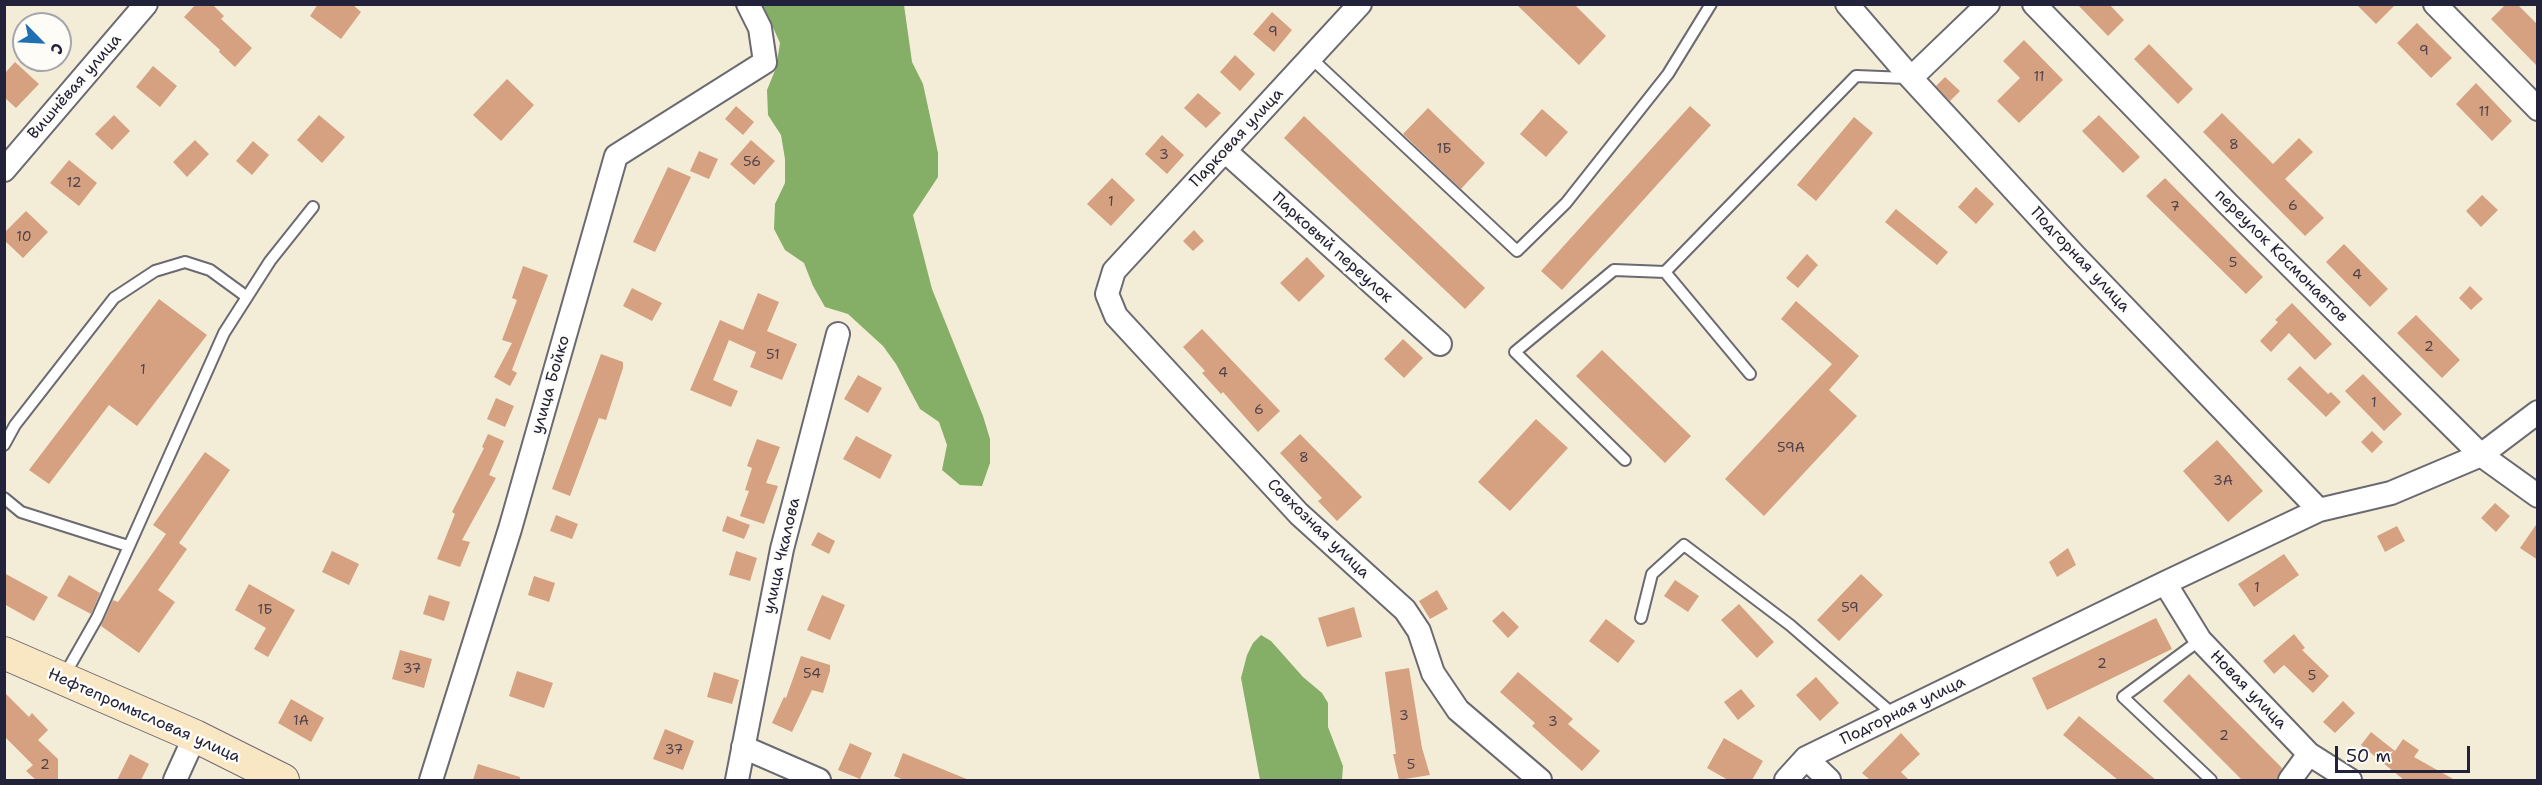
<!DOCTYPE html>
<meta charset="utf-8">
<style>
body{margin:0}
#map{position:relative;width:2542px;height:785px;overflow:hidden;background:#f3edd8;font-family:"Shantell Sans",sans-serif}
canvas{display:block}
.frame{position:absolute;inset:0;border:6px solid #22223b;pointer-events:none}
.north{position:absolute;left:12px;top:12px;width:60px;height:60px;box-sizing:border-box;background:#fdfcf7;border:2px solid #a5a5ac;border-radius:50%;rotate:114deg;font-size:16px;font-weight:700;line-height:24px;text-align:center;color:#22223b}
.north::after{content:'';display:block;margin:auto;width:21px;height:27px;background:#1f6fb2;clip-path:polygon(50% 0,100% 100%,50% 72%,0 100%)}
.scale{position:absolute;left:2335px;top:746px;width:135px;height:27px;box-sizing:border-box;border:3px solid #22223b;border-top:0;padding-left:8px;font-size:18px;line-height:21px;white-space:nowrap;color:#22223b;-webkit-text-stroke:4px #fdfcf7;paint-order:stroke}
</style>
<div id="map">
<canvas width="2542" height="785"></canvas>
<div class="frame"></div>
<div class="north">С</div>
<div class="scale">50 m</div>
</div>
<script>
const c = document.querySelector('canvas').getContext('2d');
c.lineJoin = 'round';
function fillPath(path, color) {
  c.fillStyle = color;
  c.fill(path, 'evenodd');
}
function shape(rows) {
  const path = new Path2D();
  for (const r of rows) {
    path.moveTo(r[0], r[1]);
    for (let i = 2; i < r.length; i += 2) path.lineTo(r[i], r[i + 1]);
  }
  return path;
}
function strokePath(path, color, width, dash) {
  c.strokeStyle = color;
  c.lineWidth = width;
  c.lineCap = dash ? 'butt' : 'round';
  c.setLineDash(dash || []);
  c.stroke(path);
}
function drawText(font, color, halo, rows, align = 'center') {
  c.font = font + ' "Shantell Sans",sans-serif';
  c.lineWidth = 5;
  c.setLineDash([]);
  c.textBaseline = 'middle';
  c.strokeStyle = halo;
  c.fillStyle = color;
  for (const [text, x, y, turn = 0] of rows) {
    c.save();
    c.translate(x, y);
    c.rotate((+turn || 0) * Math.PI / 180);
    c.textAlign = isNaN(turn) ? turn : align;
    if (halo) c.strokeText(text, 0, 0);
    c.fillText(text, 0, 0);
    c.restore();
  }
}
const forest = shape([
 [763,5,904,5,912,62,923,84,938,153,938,177,913,215,932,289,983,416,990,439,990,463,982,486,960,485,942,470,947,445,939,422,920,409,896,364,883,346,848,314,825,307,813,286,804,263,785,250,774,229,775,204,785,183,785,159,781,135,768,115,767,90,776,68,780,43],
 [1261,635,1271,641,1303,677,1322,693,1328,703,1328,727,1343,766,1342,780,1260,780,1241,678,1247,655,1253,643]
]);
const building = shape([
 [196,4,212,4,224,16,221,19,252,48,235,67,219,52,220,50,184,17],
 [318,4,352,4,361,12,341,39,310,16],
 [1516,4,1574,4,1606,36,1579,65],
 [2077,4,2109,4,2124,20,2108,36],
 [2356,4,2396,4,2376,24],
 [2506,4,2517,4,2538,25,2538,67,2491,19],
 [1272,12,1292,30,1274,52,1253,34],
 [2417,23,2452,58,2431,78,2397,43],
 [2024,40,2063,80,2019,123,1997,101,2020,78,2003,61],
 [2149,44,2193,89,2178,104,2134,59],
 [1235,55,1255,74,1240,91,1220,72],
 [15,62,39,84,16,108,4,97,4,74],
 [153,66,177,86,160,107,136,87],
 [1945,77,1960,91,1950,101,1936,86],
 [507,79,534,105,501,141,473,115],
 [2476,83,2512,121,2492,141,2456,104],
 [1198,93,1221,113,1206,128,1184,108],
 [736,106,754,122,743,135,725,119],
 [1690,106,1711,125,1562,290,1541,271],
 [1428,108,1485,163,1461,189,1403,134],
 [1542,109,1568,132,1546,157,1520,134],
 [2222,113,2273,164,2299,138,2313,152,2285,179,2324,218,2305,236,2203,132],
 [114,115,130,131,112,150,95,134],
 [319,115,345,137,322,163,297,140],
 [2099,115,2140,157,2123,173,2082,131],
 [1304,116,1485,288,1465,309,1284,138],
 [1854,117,1873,133,1816,201,1797,185],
 [1162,135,1184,155,1167,174,1145,154],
 [195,140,209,154,187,177,173,162],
 [751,140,775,161,754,185,730,164],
 [253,141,269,155,252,175,236,161],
 [699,151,718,159,709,179,690,171],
 [69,160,97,183,79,206,50,183],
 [668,167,691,177,655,252,633,242],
 [1112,178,1135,200,1111,226,1087,204],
 [2165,178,2263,277,2246,294,2146,196],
 [1976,187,1994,204,1976,224,1958,207],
 [2482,195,2498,210,2481,227,2466,211],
 [1896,209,1948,252,1937,265,1885,222],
 [26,211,48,232,23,258,4,240,4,233],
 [1194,230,1204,241,1193,251,1183,241],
 [2344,244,2388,289,2370,307,2326,262],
 [1807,254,1818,265,1798,288,1786,278],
 [1307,257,1325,276,1299,302,1280,283],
 [523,266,548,275,512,370,517,373,510,386,494,377,512,343,502,340,517,300,512,298],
 [2470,286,2483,299,2471,310,2459,298],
 [632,288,662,303,652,321,623,306],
 [758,293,779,302,767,331,797,344,782,380,750,367,756,352,729,340,713,380,738,391,731,407,690,390,720,320,743,330],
 [159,299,207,335,137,426,109,405,49,484,29,470],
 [1796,301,1859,356,1829,390,1857,416,1764,516,1725,479,1832,364,1781,319],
 [2292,303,2332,344,2315,360,2289,333,2271,352,2260,341,2278,322,2275,320],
 [2416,315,2460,360,2442,378,2397,333],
 [1202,329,1280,411,1258,432,1223,392,1221,394,1202,373,1205,371,1183,347],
 [1403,339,1423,358,1404,378,1384,359],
 [1602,350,1691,436,1665,463,1576,376],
 [601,354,623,362,623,368,606,420,599,418,570,496,552,489],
 [2300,366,2328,394,2331,392,2341,402,2326,417,2287,379],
 [2363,374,2402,414,2384,431,2345,391],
 [858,375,882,388,868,413,844,399],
 [496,398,514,406,505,427,487,419],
 [1536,419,1568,448,1510,511,1478,482],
 [2372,431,2383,442,2372,453,2361,442],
 [488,434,504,441,489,475,496,478,462,540,470,542,460,567,437,559,455,514,452,512,484,448,482,447],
 [1300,434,1362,497,1337,521,1318,501,1322,498,1280,453],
 [856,436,892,455,880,479,843,459],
 [757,439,780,447,766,483,778,486,764,524,740,516,749,491,745,490,752,468,747,466],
 [2217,440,2263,491,2228,522,2183,471],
 [205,452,230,470,179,543,187,549,158,590,175,602,139,653,101,626,113,600,118,602,166,534,153,525],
 [2495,503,2510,516,2496,532,2481,518],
 [556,515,578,524,572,539,550,531],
 [727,516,750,525,744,539,722,531],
 [2538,522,2538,560,2520,548],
 [2397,526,2405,541,2385,552,2377,536],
 [818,532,835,541,829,554,811,545],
 [2068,548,2076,565,2057,577,2049,562],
 [332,551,359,564,349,585,322,572],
 [736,551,757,558,750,581,729,575],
 [2284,554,2299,575,2254,607,2238,584],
 [4,573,48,597,34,621,4,604],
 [1861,574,1883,595,1839,641,1817,620],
 [69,575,100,593,91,614,57,596],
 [534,576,555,583,549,602,528,595],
 [1675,580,1699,596,1688,612,1664,596],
 [249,584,295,610,268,657,254,649,266,628,235,610],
 [1437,590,1448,609,1430,619,1419,601],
 [429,595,450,602,444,621,423,614],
 [822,595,845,605,830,640,807,630],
 [1739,604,1774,642,1757,658,1721,620],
 [1354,607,1362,637,1327,647,1318,618],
 [1503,611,1519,627,1508,638,1492,621],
 [2156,618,2172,649,2047,710,2032,678],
 [1606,619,1635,641,1618,663,1589,641],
 [2294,634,2305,648,2302,650,2329,676,2313,693,2284,665,2274,674,2263,661],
 [400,650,432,659,424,688,392,679],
 [801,656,830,665,830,671,823,693,812,690,792,732,772,723,784,697,786,698],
 [1409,668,1422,748,1430,775,1399,780,1393,754,1396,754,1385,672],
 [517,671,553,683,544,708,509,696],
 [714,672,739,680,732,704,707,697],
 [1518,672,1573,719,1568,724,1600,751,1582,771,1532,726,1535,723,1500,692],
 [2189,674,2282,768,2277,780,2242,780,2163,701],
 [1816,677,1839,703,1820,721,1796,695],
 [1741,689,1755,706,1738,720,1724,702],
 [4,692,29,717,32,713,48,730,38,740,58,759,58,780,36,780,26,771,33,765,4,736],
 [291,699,324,718,311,742,278,723],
 [2343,701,2355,713,2335,733,2323,722],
 [2079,716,2156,780,2118,780,2063,735],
 [665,729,694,741,683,770,653,759],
 [2371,732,2395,751,2403,739,2419,750,2414,757,2455,780,2404,780,2361,745],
 [1901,733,1920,754,1901,772,1909,780,1870,780,1862,773],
 [1724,738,1763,761,1752,780,1728,780,1707,768],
 [850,743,872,753,860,779,838,770],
 [903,753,969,780,904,780,894,776],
 [130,754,149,764,141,780,117,780],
 [478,764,520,777,520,780,473,780]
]);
const lane = shape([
 [1311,58,1517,251,1566,203,1668,74,1711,4],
 [1750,374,1665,272,1856,76,1907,78],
 [4,445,15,425,114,298,155,271,185,262,210,270,247,297],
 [1625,460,1515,352,1614,270,1665,272],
 [4,498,21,512,128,546],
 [1641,618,1652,574,1684,545,1790,625,1894,715],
 [2200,640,2123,697,2211,780],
 [64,676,97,618,224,333,270,261,313,207]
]);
const street = shape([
 [1360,4,1114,271,1107,294,1116,316,1299,514,1405,610,1419,631,1433,673,1458,710,1540,780],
 [1847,4,1911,78,2075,256,2319,510],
 [2034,4,2228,204,2481,455,2538,496],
 [2435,4,2538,109],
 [1911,78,1988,4],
 [1225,151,1440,344],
 [4,170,146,4],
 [2165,583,2200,640,2309,754,2350,780],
 [743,747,819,780],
 [1806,758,1829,780],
 [175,780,195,736],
 [431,780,510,529,616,156,765,62,760,28,748,4],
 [737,780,782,549,838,334],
 [1786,780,1806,758,2165,583,2319,510,2391,493,2481,455,2538,412],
 [2290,780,2309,754]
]);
const secondary = shape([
 [4,653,195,736,283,780]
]);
const numberNames = [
 ["9",1273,32],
 ["9",2424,51],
 ["11",2039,77],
 ["11",2484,112],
 ["8",2234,145],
 ["1Б",1444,149],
 ["3",1164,155],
 ["56",752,162],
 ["12",74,183],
 ["1",1111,202],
 ["6",2293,206],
 ["7",2175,207],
 ["10",24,237],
 ["5",2233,263],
 ["4",2357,275],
 ["2",2429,347],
 ["51",773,355],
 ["1",143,370],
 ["4",1223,373],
 ["1",2374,403],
 ["6",1259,410],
 ["59А",1791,448],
 ["8",1304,458],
 ["3А",2223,481],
 ["1",2257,588],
 ["59",1850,608],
 ["1Б",265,610],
 ["2",2102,664],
 ["37",412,669],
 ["54",812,674],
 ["5",2312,676],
 ["3",1404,716],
 ["1А",301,721],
 ["3",1553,722],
 ["2",2224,736],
 ["37",674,750],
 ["2",45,765],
 ["5",1411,765]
];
const streetNames = [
 ["Вишнёвая улица",75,87,-49],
 ["Парковая улица",1237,138,-47],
 ["Парковый переулок",1332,248,42],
 ["переулок Космонавтов",2281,256,45],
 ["Подгорная улица",2080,260,47],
 ["улица Бойко",551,385,-74],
 ["Совхозная улица",1318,529,44],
 ["улица Чкалова",782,556,-77],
 ["Новая улица",2248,690,46],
 ["Подгорная улица",1903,711,-26],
 ["Нефтепромысловая улица",144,716,24]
];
fillPath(forest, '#85ae66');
fillPath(building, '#d5a180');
strokePath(lane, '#6b6972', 14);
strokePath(street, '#6b6972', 26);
strokePath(secondary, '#6b6972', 34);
strokePath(lane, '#fff', 10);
strokePath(street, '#fff', 22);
strokePath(secondary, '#f9e7c3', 32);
drawText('14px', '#4f424c', null, numberNames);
drawText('16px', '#22223b', '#fdfcf7', streetNames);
</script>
